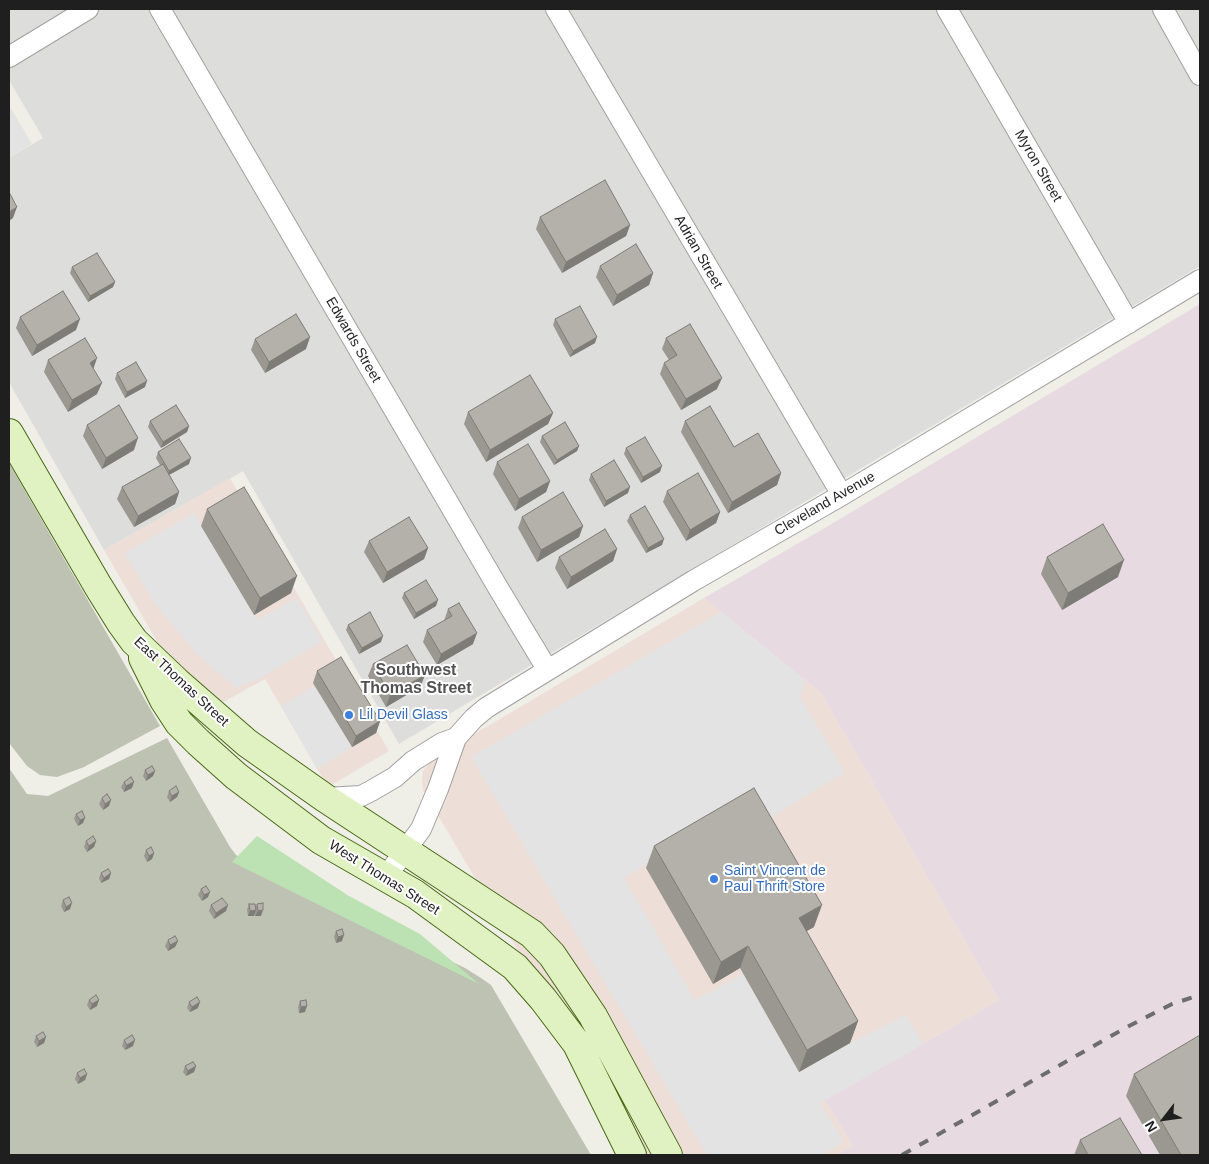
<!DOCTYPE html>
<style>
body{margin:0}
#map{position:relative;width:1209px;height:1164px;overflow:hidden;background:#efeee7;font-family:Helvetica,sans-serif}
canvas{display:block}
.frame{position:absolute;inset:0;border:10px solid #1f1f1f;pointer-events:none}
.north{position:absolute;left:1139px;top:1094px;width:50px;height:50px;-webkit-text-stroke:4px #fff;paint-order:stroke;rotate:240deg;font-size:14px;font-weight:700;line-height:20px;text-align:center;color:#1f1f1f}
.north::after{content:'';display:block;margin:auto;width:18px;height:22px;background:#1f1f1f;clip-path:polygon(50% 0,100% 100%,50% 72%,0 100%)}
</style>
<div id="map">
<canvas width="1209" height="1164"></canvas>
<div class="frame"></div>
<div class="north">N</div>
</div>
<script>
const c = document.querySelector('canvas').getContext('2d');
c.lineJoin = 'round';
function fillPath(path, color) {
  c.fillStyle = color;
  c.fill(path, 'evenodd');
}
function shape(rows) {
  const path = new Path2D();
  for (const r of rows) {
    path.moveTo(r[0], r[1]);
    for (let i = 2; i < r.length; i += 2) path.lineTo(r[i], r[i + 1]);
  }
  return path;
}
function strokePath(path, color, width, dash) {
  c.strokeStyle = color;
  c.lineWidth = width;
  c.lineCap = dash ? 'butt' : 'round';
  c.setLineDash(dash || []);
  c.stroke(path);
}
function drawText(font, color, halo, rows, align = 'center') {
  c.font = font + ' Helvetica,sans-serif';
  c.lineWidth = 4;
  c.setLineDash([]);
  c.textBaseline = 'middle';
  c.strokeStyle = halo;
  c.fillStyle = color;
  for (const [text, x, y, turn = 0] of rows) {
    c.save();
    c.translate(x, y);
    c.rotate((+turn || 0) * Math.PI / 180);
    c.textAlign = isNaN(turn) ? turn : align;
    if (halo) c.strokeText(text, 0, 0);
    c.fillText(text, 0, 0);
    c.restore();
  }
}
const residential = shape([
 [9,9,1200,9,1200,266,399,744,243,471,104,550,9,382,9,158,43,138,9,80]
]);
const commercial = shape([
 [230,478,389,751,328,787,265,679,200,715,104,550],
 [704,598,821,693,999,1000,825,1100,853,1146,837,1155,639,1155,423,790,422,778,423,771,434,758]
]);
const industrial = shape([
 [1200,304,1200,1155,837,1155,853,1146,825,1100,999,1000,821,693,704,598,823,529]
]);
const construction = shape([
 [9,463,160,726,84,767,57,777,40,775,27,766,9,743],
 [167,738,230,847,236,855,254,866,465,968,481,978,491,985,591,1155,9,1155,9,768,27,794,48,796]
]);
const grass = shape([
 [257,836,349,896,420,934,479,984,232,862]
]);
const parking = shape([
 [9,105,32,144,9,158],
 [194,513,257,620,297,598,322,641,264,676,236,688,197,654,154,603,125,553],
 [721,612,805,680,800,697,845,772,768,819,755,798,624,878,695,1000,743,974,799,1072,850,1043,906,1015,923,1044,820,1103,844,1142,821,1155,707,1155,471,757],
 [315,686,352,747,317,769,281,706]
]);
const minor = shape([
 [160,9,497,586,547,669],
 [556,9,842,495],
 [947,9,1129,323],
 [1163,9,1200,75],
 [9,57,88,9],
 [325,798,361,796,371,791,395,777,413,761,442,743,456,738],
 [385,878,421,829,438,789,456,738,474,718,486,708,693,581,842,495,1200,280]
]);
const secondary = shape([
 [9,433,98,586,121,623,134,641,177,682,247,743,325,798,532,934,552,955,593,1016,668,1155],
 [143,658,164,700,179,723,198,742,236,776,321,840,415,894,515,967,543,999,577,1044,632,1155]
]);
const rail = shape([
 [902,1155,1127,1027,1172,1004,1200,995]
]);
const wall = shape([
 [540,217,630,225,626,236,562,273,536,229],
 [600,266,653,273,649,285,613,306,596,277],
 [72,267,115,282,113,287,88,302,70,273],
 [20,317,76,330,32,356,16,328],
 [555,319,595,343,570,357,553,325],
 [666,338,717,389,681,410,660,374,664,363,669,360,662,349],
 [255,339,306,349,265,373,251,350],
 [48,360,93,368,97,394,68,412,44,372],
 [117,373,145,387,125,398,115,379],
 [468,412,553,413,548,424,486,462,464,424],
 [150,421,189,426,187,432,161,448,148,427],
 [685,421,781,473,777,485,728,513,681,432],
 [87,425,134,450,102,469,83,436],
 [542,436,579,446,577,451,554,465,540,442],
 [626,448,660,472,641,483,624,454],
 [158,452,189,464,169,475,179,492,175,504,134,527,117,499,122,487,160,465,156,458],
 [497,462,550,481,546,492,515,511,493,474],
 [591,474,628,493,604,507,589,480],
 [667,491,720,512,716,523,686,541,663,502],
 [207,509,291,593,254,615,201,526],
 [630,515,662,545,646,553,627,521],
 [522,517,583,526,579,537,537,562,518,528],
 [369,541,428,548,424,559,383,583,364,552],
 [617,549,613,561,567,589,555,568,559,557],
 [1047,557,1118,577,1062,610,1041,574],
 [404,593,436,606,414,619,402,598],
 [448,609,473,644,437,665,423,642,427,630,444,621],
 [348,625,381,642,359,654,346,630],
 [373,664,425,675,420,687,386,707,368,676],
 [317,671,380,721,376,733,352,747,313,683],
 [145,770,155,771,153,776,146,781,143,776],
 [124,782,132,788,124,792,121,787],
 [169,791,179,792,177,797,170,802,167,797],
 [102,798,109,806,103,810,99,804],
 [76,814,83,823,78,826,74,819],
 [86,841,96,841,94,847,87,852,84,847],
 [654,846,814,927,806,931,858,1021,850,1043,799,1072,740,968,713,984,646,868],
 [146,850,154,853,152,859,147,862,144,856],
 [101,873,111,873,109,879,101,883,99,878],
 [201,889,208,897,202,901,198,895],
 [63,900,70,909,64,912,61,906],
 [249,904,256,907,257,904,261,916,255,916,255,912,254,916,248,916,247,910],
 [211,905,226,911,214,919,209,911],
 [336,931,342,941,336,943,334,937],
 [168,940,178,941,175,947,168,951,165,946],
 [89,1000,97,1006,90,1010,87,1005],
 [300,1001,305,1012,299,1013,298,1007],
 [189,1002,198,1008,190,1012,187,1008],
 [36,1036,46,1037,44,1043,37,1047,34,1042],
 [124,1040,133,1046,125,1050,122,1046],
 [185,1066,196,1066,194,1072,186,1076,183,1072],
 [77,1073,87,1074,85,1080,78,1084,75,1079],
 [1134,1074,1200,1155,1160,1155,1126,1096],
 [1080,1140,1142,1155,1074,1155]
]);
const shadedWall = shape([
 [17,207,13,218,9,221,9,212],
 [630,225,626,236,562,273,566,262],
 [653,273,649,285,613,306,617,295],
 [115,282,113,287,88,302,90,296],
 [80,319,76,330,32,356,37,345],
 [310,337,306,349,265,373,269,362],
 [597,337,595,343,570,357,573,351],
 [97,358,93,370,90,363],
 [722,378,717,389,681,410,686,399],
 [147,381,145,387,125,398,127,392],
 [102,383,97,394,68,412,72,400],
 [553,413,548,424,486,462,490,450],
 [189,426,187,432,161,448,163,442],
 [138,438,134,450,102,469,106,458],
 [579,446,577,451,554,465,557,460],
 [191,458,189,464,167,476,169,471],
 [662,466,660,472,641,483,643,477],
 [781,473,777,485,728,513,732,502],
 [550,481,546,492,515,511,519,499],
 [630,487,628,493,604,507,606,501],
 [179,492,175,504,134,527,138,516],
 [720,512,716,523,686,541,690,530],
 [583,526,579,537,537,562,541,550],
 [664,539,662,545,646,553,648,548],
 [428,548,424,559,383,583,387,572],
 [617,549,613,561,567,589,571,577],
 [1124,560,1118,577,1062,610,1068,593],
 [297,576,291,593,254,615,260,598],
 [438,600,436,606,414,619,416,613],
 [477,633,473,644,437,665,441,654],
 [383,636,381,642,359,654,362,648],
 [425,675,420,687,386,707,390,695],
 [380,721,376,733,352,747,356,736],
 [155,771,153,776,146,781,148,775],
 [134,782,132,788,124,792,126,786],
 [179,792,177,797,170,802,172,796],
 [111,800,109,806,103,810,105,804],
 [85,818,83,823,78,826,80,820],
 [96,841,94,847,87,852,89,846],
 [154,853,152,859,147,862,149,856],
 [111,873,109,879,101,883,104,878],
 [210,892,208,897,202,901,204,895],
 [72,903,70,909,64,912,66,907],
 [228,905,226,911,214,919,216,913],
 [822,905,814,927,791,940,799,918],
 [256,910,254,916,248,916,250,911],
 [263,910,261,916,255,916,258,911],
 [344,935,342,941,336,943,338,937],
 [178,941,175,947,168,951,170,945],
 [748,946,740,968,713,984,721,962],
 [99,1000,97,1006,90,1010,92,1004],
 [200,1002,198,1008,190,1012,192,1007],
 [307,1006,305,1012,299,1013,301,1007],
 [858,1021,850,1043,799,1072,807,1050],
 [46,1037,44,1043,37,1047,39,1041],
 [135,1040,133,1046,125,1050,127,1045],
 [196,1066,194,1072,186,1076,188,1071],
 [87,1074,85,1080,78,1084,80,1078]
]);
const building = shape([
 [605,180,630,225,566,262,540,217,605,180],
 [9,192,17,207,9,212,9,192],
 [636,244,653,273,617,295,600,266,636,244],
 [97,253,115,282,90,296,72,267,97,253],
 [63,291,80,319,37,345,20,317,63,291],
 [580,306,597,337,573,351,555,319,580,306],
 [296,314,310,337,269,362,255,339,296,314],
 [690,324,722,378,686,399,664,363,677,355,666,338,690,324],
 [85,338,97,358,90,363,102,383,72,400,48,360,85,338],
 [136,362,147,381,127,392,117,373,136,362],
 [530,375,553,413,490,450,468,412,530,375],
 [119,405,138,438,106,458,87,425,119,405],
 [176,405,189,426,163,442,150,421,176,405],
 [710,406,734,447,758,433,781,473,732,502,685,421,710,406],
 [565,422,579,446,557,460,542,436,565,422],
 [645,437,662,466,643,477,626,448,645,437],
 [179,439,191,458,169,471,158,452,179,439],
 [528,444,550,481,519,499,497,462,528,444],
 [614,460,630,487,606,501,591,474,614,460],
 [163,464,179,492,138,516,122,487,163,464],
 [698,473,720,512,690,530,667,491,698,473],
 [244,487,297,576,260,598,207,509,244,487],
 [563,492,583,526,541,550,522,517,563,492],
 [645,506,664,539,648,548,630,515,645,506],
 [409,517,428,548,387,572,369,541,409,517],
 [1103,524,1124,560,1068,593,1047,557,1103,524],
 [605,529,617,549,571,577,559,557,605,529],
 [426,580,438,600,416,613,404,593,426,580],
 [459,603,477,633,441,654,427,630,452,616,448,609,459,603],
 [370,612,383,636,362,648,348,625,370,612],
 [407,645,425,675,390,695,373,664,407,645],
 [341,657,380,721,356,736,317,671,341,657],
 [152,766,155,771,148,775,145,770,152,766],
 [131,777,134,782,126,786,124,782,131,777],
 [176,786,179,792,172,796,169,791,176,786],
 [754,788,822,905,799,918,858,1021,807,1050,748,946,721,962,654,846,754,788],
 [107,794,111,800,105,804,102,798,107,794],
 [82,811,85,818,80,820,76,814,82,811],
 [93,836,96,841,89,846,86,841,93,836],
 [151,847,154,853,149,856,146,850,151,847],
 [108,869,111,873,104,878,101,873,108,869],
 [206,886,210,892,204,895,201,889,206,886],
 [69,897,72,903,66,907,63,900,69,897],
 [222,898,228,905,216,913,211,905,222,898],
 [263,903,263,910,258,911,257,904,263,903],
 [249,904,255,904,256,910,250,911,249,904],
 [342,929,344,935,338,937,336,931,342,929],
 [175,936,178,941,170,945,168,940,175,936],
 [96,995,99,1000,92,1004,89,1000,96,995],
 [197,997,200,1002,192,1007,189,1002,197,997],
 [306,1000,307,1006,301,1007,300,1001,306,1000],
 [43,1032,46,1037,39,1041,36,1036,43,1032],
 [132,1035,135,1040,127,1045,124,1040,132,1035],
 [1200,1035,1200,1155,1181,1155,1134,1074,1200,1035],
 [193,1062,196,1066,188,1071,185,1066,193,1062],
 [84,1069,87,1074,80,1078,77,1073,84,1069],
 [1120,1118,1142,1155,1088,1155,1080,1140,1120,1118]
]);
const markers = [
 [349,715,5,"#3f7fe0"],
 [714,879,5,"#3f7fe0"]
];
const streetNames = [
 ["Myron Street",1038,166,60],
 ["Adrian Street",698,252,60],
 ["Edwards Street",353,340,60],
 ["Cleveland Avenue",825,504,-30],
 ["East Thomas Street",181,682,43],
 ["West Thomas Street",384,878,32]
];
const shopNames = [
 ["Lil Devil Glass",359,715],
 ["Saint Vincent de",724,871],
 ["Paul Thrift Store",724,887]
];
const quarterNames = [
 ["Southwest",416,671],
 ["Thomas Street",416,689]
];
fillPath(residential, '#dddddc');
fillPath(commercial, '#eddfd8');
fillPath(industrial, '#e7dae0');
fillPath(construction, '#bec2b3');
fillPath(grass, '#bce2b3');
fillPath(parking, '#e3e3e3');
strokePath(minor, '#a0a0a0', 22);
strokePath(secondary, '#466913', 30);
strokePath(minor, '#fff', 20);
strokePath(secondary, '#e1f2c2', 28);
strokePath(rail, '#6d6d6d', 4, [10, 10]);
fillPath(wall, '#9b9892');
fillPath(shadedWall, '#7e7c77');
fillPath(building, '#b4b1aa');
strokePath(building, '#7e7c77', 1);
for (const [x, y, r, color] of markers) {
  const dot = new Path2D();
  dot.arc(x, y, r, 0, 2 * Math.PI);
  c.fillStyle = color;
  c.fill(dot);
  strokePath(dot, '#fff', 2);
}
drawText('14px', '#1f1f1f', '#fff', streetNames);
drawText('14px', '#366cbe', '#fff', shopNames, 'left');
drawText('bold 16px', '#525252', '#fff', quarterNames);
</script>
